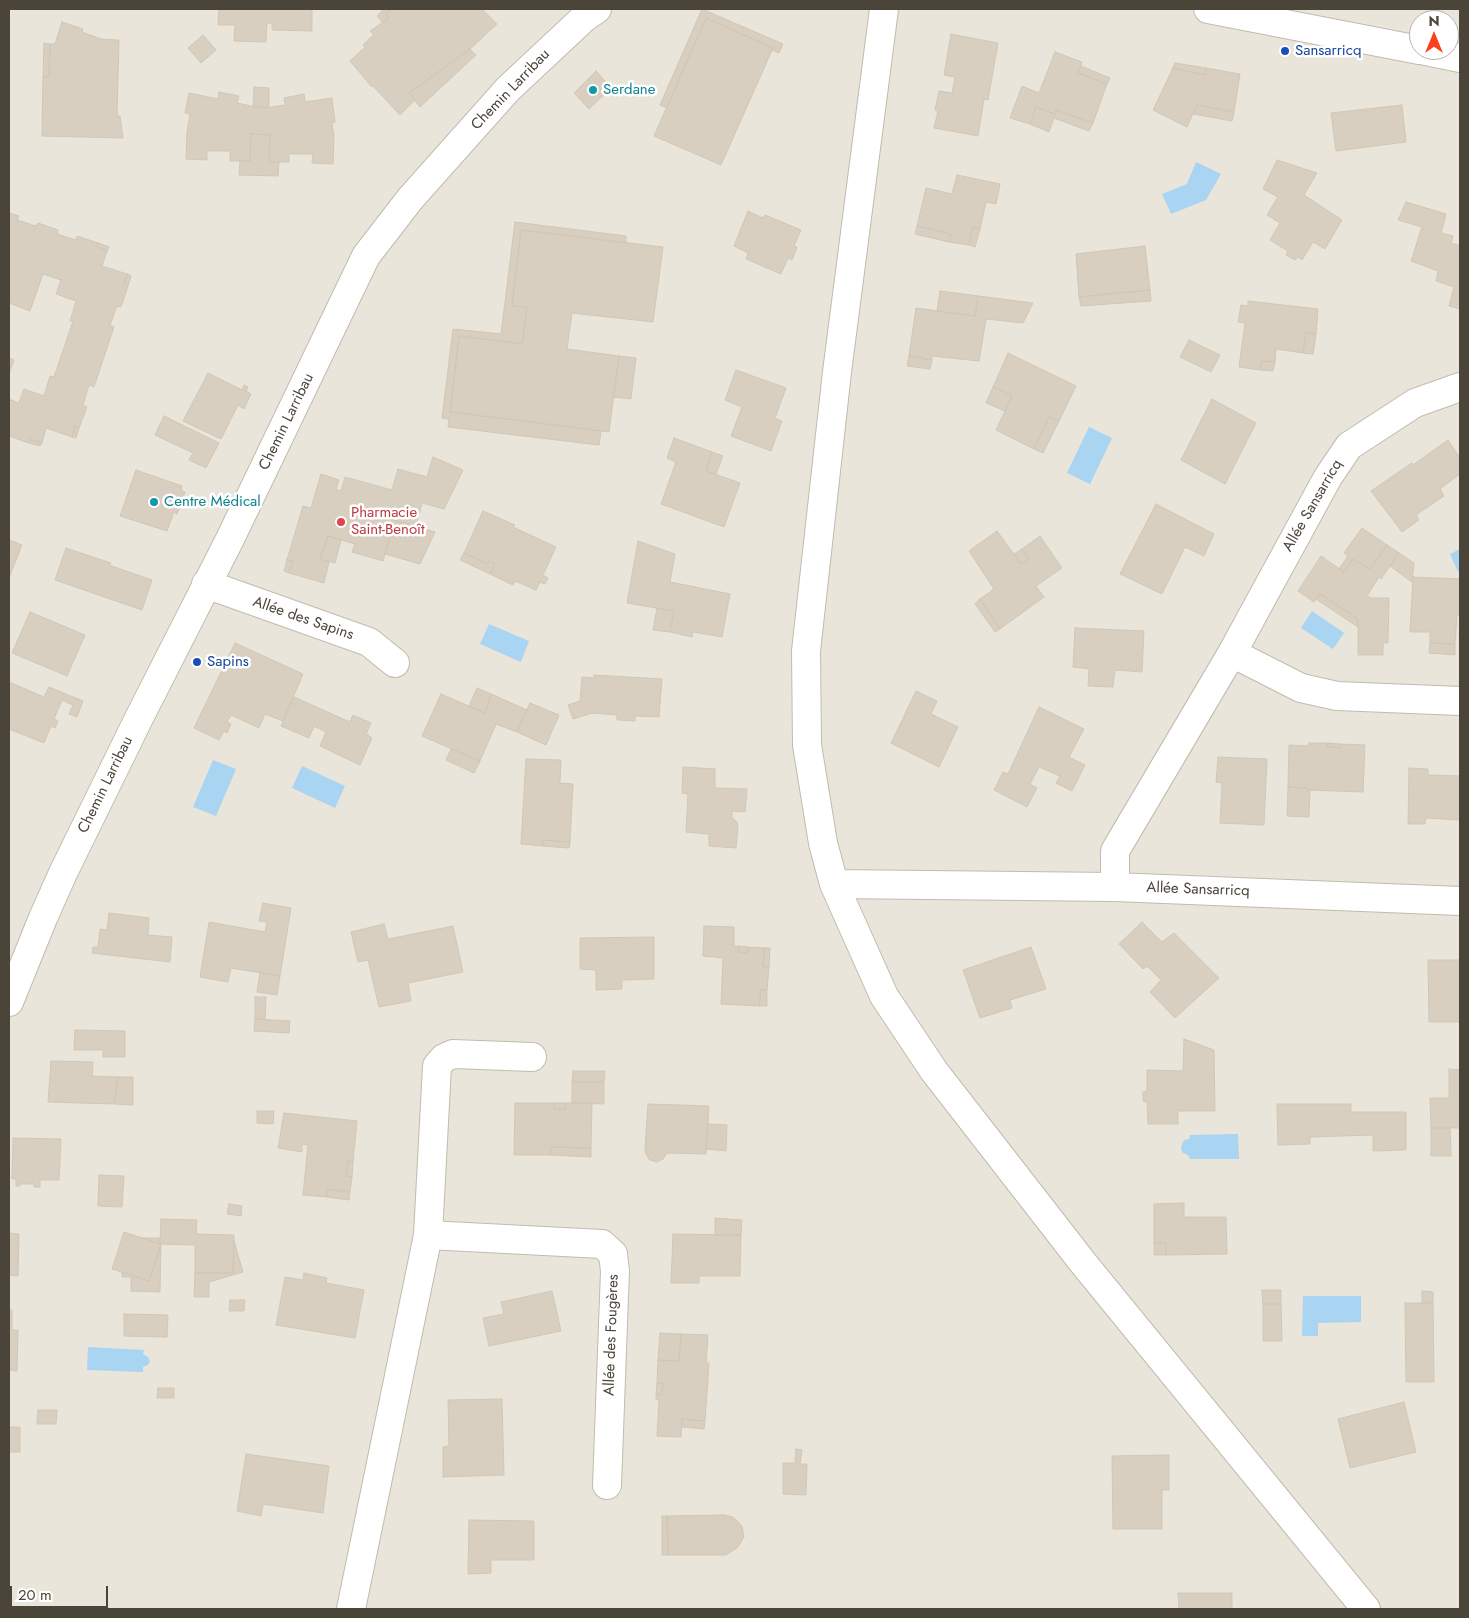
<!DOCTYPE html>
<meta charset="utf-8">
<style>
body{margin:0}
#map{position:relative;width:1469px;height:1618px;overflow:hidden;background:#f6f3ec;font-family:Jost,sans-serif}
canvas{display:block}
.frame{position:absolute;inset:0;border:10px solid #4b4439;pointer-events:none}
.north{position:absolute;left:1409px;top:10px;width:50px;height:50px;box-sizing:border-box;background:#fff;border:1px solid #b7b4b0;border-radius:50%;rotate:0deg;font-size:14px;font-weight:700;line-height:20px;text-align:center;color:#4b4439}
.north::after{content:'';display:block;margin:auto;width:18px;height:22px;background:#fc3f1d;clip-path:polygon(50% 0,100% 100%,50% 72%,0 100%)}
.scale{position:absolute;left:10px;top:1586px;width:98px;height:22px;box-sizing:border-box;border:2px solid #4b4439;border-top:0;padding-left:6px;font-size:15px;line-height:18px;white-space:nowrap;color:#4b4439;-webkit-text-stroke:4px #fff;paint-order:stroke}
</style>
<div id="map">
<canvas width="1469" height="1618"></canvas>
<div class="frame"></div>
<div class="north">N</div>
<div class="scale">20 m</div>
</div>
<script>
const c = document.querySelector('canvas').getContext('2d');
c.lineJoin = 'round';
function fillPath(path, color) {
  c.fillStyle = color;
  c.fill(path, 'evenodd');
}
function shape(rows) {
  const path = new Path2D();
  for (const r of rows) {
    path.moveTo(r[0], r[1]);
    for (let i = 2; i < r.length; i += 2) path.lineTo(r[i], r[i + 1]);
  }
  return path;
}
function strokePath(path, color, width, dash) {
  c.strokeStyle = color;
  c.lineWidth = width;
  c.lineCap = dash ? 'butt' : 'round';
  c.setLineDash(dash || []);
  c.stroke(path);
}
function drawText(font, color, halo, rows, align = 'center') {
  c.font = font + ' Jost,sans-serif';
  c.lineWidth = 5;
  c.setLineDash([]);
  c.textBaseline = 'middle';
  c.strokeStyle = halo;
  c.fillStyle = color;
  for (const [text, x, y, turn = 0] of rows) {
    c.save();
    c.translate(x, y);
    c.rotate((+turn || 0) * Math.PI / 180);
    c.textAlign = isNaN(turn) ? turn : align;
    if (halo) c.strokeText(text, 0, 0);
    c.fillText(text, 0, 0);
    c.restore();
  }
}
const residential = shape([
 [9,9,1460,9,1460,1609,9,1609],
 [1419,20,1449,20,1449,50,1419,50]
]);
const water = shape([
 [1196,162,1221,174,1206,200,1171,214,1162,194,1187,184],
 [1089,427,1112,438,1090,484,1067,473],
 [1460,549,1460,571,1458,572,1450,554],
 [1312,611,1344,633,1333,649,1301,628],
 [489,624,529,641,521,662,480,644],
 [213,760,236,769,216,816,193,807],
 [302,766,345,786,335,808,292,788],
 [1238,1134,1239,1159,1190,1159,1189,1156,1182,1152,1181,1147,1184,1140,1189,1139,1190,1135],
 [1303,1296,1361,1296,1361,1322,1318,1323,1318,1336,1302,1336],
 [88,1347,144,1350,143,1354,148,1357,150,1361,148,1365,143,1367,143,1372,87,1370]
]);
const building = shape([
 [219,9,312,9,312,31,272,30,272,23,267,23,266,42,234,41,235,25,218,25,219,9],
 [384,9,392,9,386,14,389,18,383,23,377,16,384,9],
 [392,9,482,9,497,24,470,49,409,93,415,100,400,115,373,86,372,87,350,61,365,47,363,45,374,34,370,31,389,18,386,14,392,9],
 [702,9,783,44,779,53,772,50,773,48,706,18,667,108,660,105,702,9],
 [706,18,773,48,721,165,654,136,706,18],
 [62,22,83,29,82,32,101,39,119,40,117,116,120,116,123,138,42,136,43,77,49,77,50,44,55,44,62,22],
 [951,34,998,43,988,100,984,99,978,136,934,128,938,111,935,110,939,91,952,93,955,77,944,75,951,34],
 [203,35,216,50,201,63,188,48,203,35],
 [44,43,50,44,49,77,43,77,44,43],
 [470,49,476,55,420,107,409,93,470,49],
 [1055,52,1082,62,1078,73,1107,84,1093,123,1056,110,1055,114,1036,107,1030,124,1010,118,1022,86,1039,93,1055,52],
 [1175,63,1206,68,1205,75,1173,68,1175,63],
 [1081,66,1110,78,1107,84,1078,73,1081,66],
 [1173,68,1205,75,1206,68,1240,74,1234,112,1197,105,1187,127,1153,110,1173,68],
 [596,71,611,88,589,109,574,93,596,71],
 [254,87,269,88,269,107,253,107,254,87],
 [219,92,239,96,237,103,256,107,266,108,285,105,284,98,304,94,305,102,332,98,335,122,332,123,334,136,333,164,312,163,313,154,289,154,289,162,269,162,270,135,251,134,250,161,230,161,230,151,207,151,207,160,186,159,187,132,190,114,185,113,189,93,218,99,219,92],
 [1197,105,1234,112,1232,121,1193,114,1197,105],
 [1402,105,1406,142,1336,151,1331,113,1402,105],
 [1036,107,1055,114,1056,110,1093,123,1089,131,1054,118,1049,132,1030,124,1036,107],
 [251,134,270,135,269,162,279,162,278,176,239,175,240,161,250,161,251,134],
 [1277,160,1317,173,1304,195,1342,220,1325,249,1313,242,1302,260,1298,257,1295,260,1286,255,1288,251,1270,240,1280,223,1267,215,1278,197,1263,189,1277,160],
 [957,175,1000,184,996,204,986,202,980,229,973,227,969,245,949,242,951,234,917,226,926,188,952,194,957,175],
 [1406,202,1446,214,1441,233,1453,236,1451,243,1460,246,1460,309,1449,306,1454,287,1436,281,1438,271,1411,261,1422,227,1398,220,1406,202],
 [748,211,763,218,765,215,801,230,794,246,797,247,792,260,788,258,781,274,746,259,748,253,734,246,748,211],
 [9,213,19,216,17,220,36,226,38,223,58,230,57,234,76,240,77,236,98,243,97,247,107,251,102,266,127,274,124,285,128,286,121,307,117,306,110,325,114,327,94,387,89,385,83,405,87,407,79,428,75,426,72,437,46,428,42,443,31,439,29,443,9,436,11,432,9,431,9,399,19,403,24,389,44,396,50,376,54,377,73,321,70,321,76,301,56,294,61,280,43,274,30,311,9,303,9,213],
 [515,222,626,236,626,243,521,230,512,306,527,307,522,344,459,336,450,412,601,431,599,445,448,427,449,419,442,418,453,329,501,334,515,222],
 [917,226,951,234,949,242,915,234,917,226],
 [973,227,980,229,975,247,969,245,973,227],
 [521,230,663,247,653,322,572,313,567,349,619,356,609,432,450,412,459,336,522,344,527,307,512,306,521,230],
 [98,243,109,247,107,251,97,247,98,243],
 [1145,246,1150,290,1079,297,1076,254,1145,246],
 [127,274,131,276,128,286,124,285,127,274],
 [1150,290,1151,301,1081,306,1079,297,1150,290],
 [940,291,978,296,975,316,937,311,940,291],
 [978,296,1033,303,1023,323,986,319,979,361,932,356,932,360,909,356,916,308,975,316,978,296],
 [1248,301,1318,309,1316,334,1306,333,1303,353,1276,349,1275,362,1262,361,1260,370,1239,367,1245,323,1238,322,1241,305,1248,306,1248,301],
 [1306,333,1316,334,1313,354,1303,353,1306,333],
 [1189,340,1220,355,1211,372,1180,357,1189,340],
 [1008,353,1076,386,1059,421,1049,417,1034,449,996,430,1012,396,993,387,1008,353],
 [619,356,636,358,631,399,613,397,619,356],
 [909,356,932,360,930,369,907,366,909,356],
 [9,358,14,360,9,374,9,358],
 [1262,361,1275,362,1273,371,1260,370,1262,361],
 [736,370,786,388,775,418,782,421,771,451,731,436,742,407,725,400,736,370],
 [208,373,242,390,244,385,248,387,246,391,251,394,244,409,238,405,221,439,183,421,208,373],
 [993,387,1012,396,1005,411,986,403,993,387],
 [1212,399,1256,423,1225,484,1181,460,1212,399],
 [164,416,219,443,206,468,189,460,193,453,155,435,164,416],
 [1049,417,1059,421,1043,453,1034,449,1049,417],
 [75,426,79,428,76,438,72,437,75,426],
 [674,438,712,452,706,471,740,483,724,527,661,504,676,462,667,458,674,438],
 [31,439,42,443,40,446,29,443,31,439],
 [1448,440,1460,458,1460,474,1440,489,1444,496,1416,515,1419,520,1402,532,1371,491,1412,463,1413,465,1448,440],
 [712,452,723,456,716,474,706,471,712,452],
 [433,457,463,470,444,509,422,503,416,526,386,518,383,527,392,529,383,561,352,552,355,544,328,536,320,559,329,562,324,583,289,573,293,561,287,560,303,506,311,508,321,474,339,480,336,489,341,491,345,477,392,490,398,469,427,477,433,457],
 [136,470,182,486,181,490,185,492,177,514,174,512,167,531,120,516,136,470],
 [1156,504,1214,534,1204,556,1185,547,1162,594,1120,574,1156,504],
 [483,511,515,525,513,527,556,547,543,575,548,578,545,584,540,582,536,590,515,581,513,585,490,574,495,564,489,561,487,564,464,553,483,511],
 [386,518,435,532,420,564,385,554,392,529,383,527,386,518],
 [1362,528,1387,545,1370,569,1353,559,1344,572,1339,569,1348,556,1344,553,1362,528],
 [997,531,1021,564,1029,559,1022,549,1040,536,1062,568,1036,586,1044,597,1000,629,980,599,994,589,969,551,997,531],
 [328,536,341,540,335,563,320,559,328,536],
 [9,540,22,545,9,578,9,540],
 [638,541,675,554,670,582,730,594,722,637,693,632,692,637,670,632,674,611,627,603,638,541],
 [1387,545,1399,553,1381,579,1379,577,1367,596,1371,598,1389,598,1388,643,1383,643,1383,655,1358,655,1358,619,1320,594,1314,602,1298,591,1321,556,1344,572,1353,559,1370,569,1387,545],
 [66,548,111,563,109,565,152,580,142,610,55,580,66,548],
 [1022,549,1029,559,1021,564,1014,554,1022,549],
 [464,553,487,564,489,561,495,564,490,574,460,560,464,553],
 [1399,553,1414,563,1412,582,1390,566,1399,553],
 [287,560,293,561,289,573,284,571,287,560],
 [1413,577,1460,579,1460,615,1457,615,1455,644,1430,643,1430,632,1410,632,1413,577],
 [1320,594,1358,619,1358,627,1316,599,1320,594],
 [980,599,1000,629,995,632,975,604,980,599],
 [657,608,674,611,670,632,653,630,657,608],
 [30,612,85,635,67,676,12,653,30,612],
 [1075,628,1144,631,1142,672,1115,670,1113,687,1088,686,1089,669,1073,667,1075,628],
 [235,643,303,674,283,721,265,714,259,728,231,715,227,722,231,724,227,733,224,731,219,740,194,728,235,643],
 [1430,643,1455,644,1455,655,1429,653,1430,643],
 [594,675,662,679,659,717,635,716,635,721,617,720,617,715,592,713,573,719,568,705,580,701,582,677,594,678,594,675],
 [9,682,44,697,49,687,83,701,77,717,69,714,73,705,62,700,54,719,58,721,55,728,51,726,44,743,9,729,9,682],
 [477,688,491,694,485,713,469,706,477,688],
 [916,691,937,701,931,714,958,727,939,767,891,743,916,691],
 [441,694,485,713,491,694,527,710,517,732,496,724,480,761,422,736,441,694],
 [294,697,350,722,353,715,371,723,366,734,372,738,360,765,320,746,326,732,314,726,309,738,281,726,294,697],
 [530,703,559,715,546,745,517,732,530,703],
 [1039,707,1084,729,1069,757,1085,765,1072,791,1056,783,1060,776,1039,767,1030,784,1037,788,1027,807,994,790,1003,772,1008,774,1039,707],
 [1309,743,1328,743,1327,747,1340,748,1341,744,1365,745,1363,792,1307,790,1307,788,1288,787,1289,745,1308,746,1309,743],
 [1328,743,1341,744,1340,748,1327,747,1328,743],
 [451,749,480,761,474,773,446,760,451,749],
 [1218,757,1267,759,1264,825,1220,823,1222,783,1216,782,1218,757],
 [526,759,561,760,560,783,573,784,570,842,543,840,543,846,521,844,526,759],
 [683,767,715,769,715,788,747,789,745,812,732,811,732,818,736,821,738,825,736,848,709,846,709,834,686,832,688,794,682,793,683,767],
 [1409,768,1428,769,1428,775,1460,776,1460,820,1426,818,1425,824,1408,824,1409,768],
 [1288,787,1307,788,1307,790,1310,790,1309,817,1287,816,1288,787],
 [543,840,570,842,569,848,543,846,543,840],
 [263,903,291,908,280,976,231,968,228,982,200,977,209,922,265,932,267,922,259,921,263,903],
 [109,913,149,918,148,935,172,937,170,962,92,953,93,947,98,947,100,929,107,930,109,913],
 [1142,922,1162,942,1174,933,1219,978,1175,1018,1150,992,1161,980,1147,966,1143,969,1119,944,1142,922],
 [384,924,388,939,453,926,463,972,408,983,411,1001,379,1007,368,960,358,962,351,932,384,924],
 [704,926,734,927,734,946,739,946,738,952,748,953,748,947,764,948,763,967,769,967,767,990,761,990,759,1006,721,1004,723,958,703,956,704,926],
 [654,937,654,979,622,980,622,989,596,990,596,970,580,969,580,938,654,937],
 [739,946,748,947,748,953,738,952,739,946],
 [1031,947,1046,989,1010,1000,1012,1008,980,1018,963,970,1031,947],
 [764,948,770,948,769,967,763,967,764,948],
 [1428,960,1460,960,1460,1022,1429,1022,1428,960],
 [260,973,280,976,277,995,257,992,260,973],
 [761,990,767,990,767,1006,759,1006,761,990],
 [255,997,266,997,265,1019,255,1019,255,997],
 [255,1019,290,1021,289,1033,254,1031,255,1019],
 [75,1030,125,1031,125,1057,103,1057,103,1050,74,1050,75,1030],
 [1184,1039,1214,1050,1215,1111,1178,1111,1178,1124,1148,1124,1147,1102,1143,1101,1143,1092,1147,1091,1147,1070,1183,1071,1184,1039],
 [51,1061,93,1062,92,1076,118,1077,114,1104,48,1102,51,1061],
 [1449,1069,1460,1070,1460,1128,1431,1128,1430,1098,1449,1098,1449,1069],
 [573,1071,605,1071,604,1082,572,1082,573,1071],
 [118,1077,133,1077,133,1105,114,1104,118,1077],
 [572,1082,604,1082,604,1104,572,1103,572,1082],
 [515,1103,554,1103,554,1109,565,1109,565,1103,592,1103,591,1148,551,1147,551,1155,514,1155,515,1103],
 [554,1103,565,1103,565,1109,554,1109,554,1103],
 [648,1104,709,1106,706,1154,667,1153,663,1159,657,1162,650,1160,646,1154,645,1149,648,1104],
 [1277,1104,1351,1104,1351,1112,1406,1112,1406,1150,1373,1151,1373,1135,1310,1137,1310,1144,1278,1145,1277,1104],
 [257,1111,274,1111,273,1124,257,1123,257,1111],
 [284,1113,357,1121,353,1161,348,1161,346,1176,352,1177,350,1192,328,1189,327,1197,303,1195,308,1145,302,1144,302,1152,278,1148,284,1113],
 [708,1124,727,1125,726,1151,706,1149,708,1124],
 [1431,1128,1450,1128,1451,1156,1431,1156,1431,1128],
 [13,1138,61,1139,59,1180,40,1180,40,1187,34,1187,34,1184,20,1184,20,1186,16,1186,16,1179,12,1179,13,1138],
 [551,1147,591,1148,591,1157,551,1155,551,1147],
 [348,1161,353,1161,352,1177,346,1176,348,1161],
 [99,1175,124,1176,122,1207,98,1206,99,1175],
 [328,1189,350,1192,349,1200,327,1197,328,1189],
 [1184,1203,1184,1217,1226,1217,1227,1254,1166,1255,1166,1243,1154,1243,1154,1204,1184,1203],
 [229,1204,242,1206,241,1216,227,1214,229,1204],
 [715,1218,742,1220,741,1235,715,1235,715,1218],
 [161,1219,197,1220,196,1234,234,1235,233,1273,195,1273,195,1245,161,1244,149,1281,112,1269,124,1232,160,1244,161,1219],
 [9,1233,19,1234,18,1276,9,1275,9,1233],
 [673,1234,741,1235,740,1276,699,1276,699,1283,671,1283,673,1234],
 [142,1238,160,1238,160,1244,142,1238],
 [234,1241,243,1272,209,1282,209,1297,194,1297,195,1273,233,1273,234,1241],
 [1154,1243,1166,1243,1166,1255,1154,1255,1154,1243],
 [161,1244,160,1292,131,1291,131,1277,122,1277,122,1272,149,1281,161,1244],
 [304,1273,327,1278,326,1283,364,1290,355,1338,276,1325,285,1277,303,1280,304,1273],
 [1262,1290,1281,1290,1281,1304,1263,1304,1262,1290],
 [552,1291,561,1331,489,1346,483,1318,504,1314,501,1302,552,1291],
 [1422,1291,1433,1292,1433,1303,1422,1303,1422,1291],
 [230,1300,245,1300,244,1311,229,1311,230,1300],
 [1405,1303,1433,1303,1434,1382,1406,1382,1405,1303],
 [1263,1304,1281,1304,1282,1341,1263,1341,1263,1304],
 [9,1310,12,1310,12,1330,18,1330,17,1371,9,1370,9,1310],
 [124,1314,168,1315,167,1337,124,1336,124,1314],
 [660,1333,681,1334,679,1361,658,1360,660,1333],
 [681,1334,708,1335,706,1363,709,1363,705,1421,682,1419,681,1437,657,1436,659,1400,656,1399,656,1394,662,1394,663,1383,657,1383,658,1360,679,1361,681,1334],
 [657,1383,663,1383,662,1394,656,1394,657,1383],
 [158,1388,174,1388,174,1398,157,1398,158,1388],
 [502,1399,504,1475,443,1477,443,1447,449,1446,448,1400,502,1399],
 [1404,1402,1416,1452,1350,1468,1338,1419,1404,1402],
 [38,1410,57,1410,56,1424,37,1424,38,1410],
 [682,1419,705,1421,704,1429,682,1427,682,1419],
 [9,1427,20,1427,20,1452,9,1452,9,1427],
 [796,1449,802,1450,800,1464,807,1464,806,1495,783,1494,783,1463,795,1463,796,1449],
 [246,1454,329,1466,323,1513,263,1504,261,1516,237,1511,246,1454],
 [1169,1455,1169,1490,1162,1490,1162,1529,1113,1529,1112,1456,1169,1455],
 [724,1515,733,1517,742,1526,744,1537,738,1547,726,1555,668,1555,667,1516,724,1515],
 [662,1516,667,1516,668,1555,662,1555,662,1516],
 [469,1520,534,1521,534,1560,491,1560,491,1573,468,1574,469,1520],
 [1178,1593,1232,1593,1232,1609,1179,1609,1178,1593]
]);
const minor = shape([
 [884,9,837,372,806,651,807,745,823,843,834,884,884,996,934,1071,1084,1264,1366,1609],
 [1208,9,1419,50],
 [1421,50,1460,58],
 [206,584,369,642,395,663],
 [1232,653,1301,688,1337,696,1460,701],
 [834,884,1115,887,1460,901],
 [1115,887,1115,851,1232,653,1328,477,1349,446,1415,403,1460,387],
 [428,1235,602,1244,613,1254,615,1271,607,1485],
 [351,1609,428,1235,437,1066,444,1058,453,1054,532,1057]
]);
const tertiary = shape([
 [9,1002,43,918,63,873,139,718,230,539,366,256,410,199,508,89,585,17,597,9]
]);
const markers = [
 [1285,51,5,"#1a4fb4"],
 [593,90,5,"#0f9aa8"],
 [154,502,5,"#0f9aa8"],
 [341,522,5,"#e0444e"],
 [197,662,5,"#1a4fb4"]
];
const transitNames = [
 ["Sansarricq",1295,51],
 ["Sapins",207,662]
];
const streetNames = [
 ["Chemin Larribau",511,90,-46],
 ["Chemin Larribau",287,422,-64],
 ["Allée Sansarricq",1313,506,-60],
 ["Allée des Sapins",303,619,19],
 ["Chemin Larribau",106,785,-64],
 ["Allée Sansarricq",1198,890,2],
 ["Allée des Fougères",612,1335,-88]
];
const cultureNames = [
 ["Serdane",603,90],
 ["Centre Médical",164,502]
];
const healthNames = [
 ["Pharmacie",351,513],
 ["Saint-Benoît",351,530]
];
fillPath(residential, '#eae5da');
fillPath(water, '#a9d4f2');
fillPath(building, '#d8cfc1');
strokePath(building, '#d3c7b4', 1);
strokePath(minor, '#c2bbae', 30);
strokePath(tertiary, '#c2bbae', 30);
strokePath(minor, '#fff', 28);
strokePath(tertiary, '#fff', 28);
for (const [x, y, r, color] of markers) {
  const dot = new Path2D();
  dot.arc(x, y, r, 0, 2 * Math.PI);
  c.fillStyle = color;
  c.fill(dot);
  strokePath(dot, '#fff', 2);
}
drawText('15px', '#164399', '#fff', transitNames, 'left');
drawText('15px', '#4b4439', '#fff', streetNames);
drawText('15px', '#0d838f', '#fff', cultureNames, 'left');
drawText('15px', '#be3a42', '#fff', healthNames, 'left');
</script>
